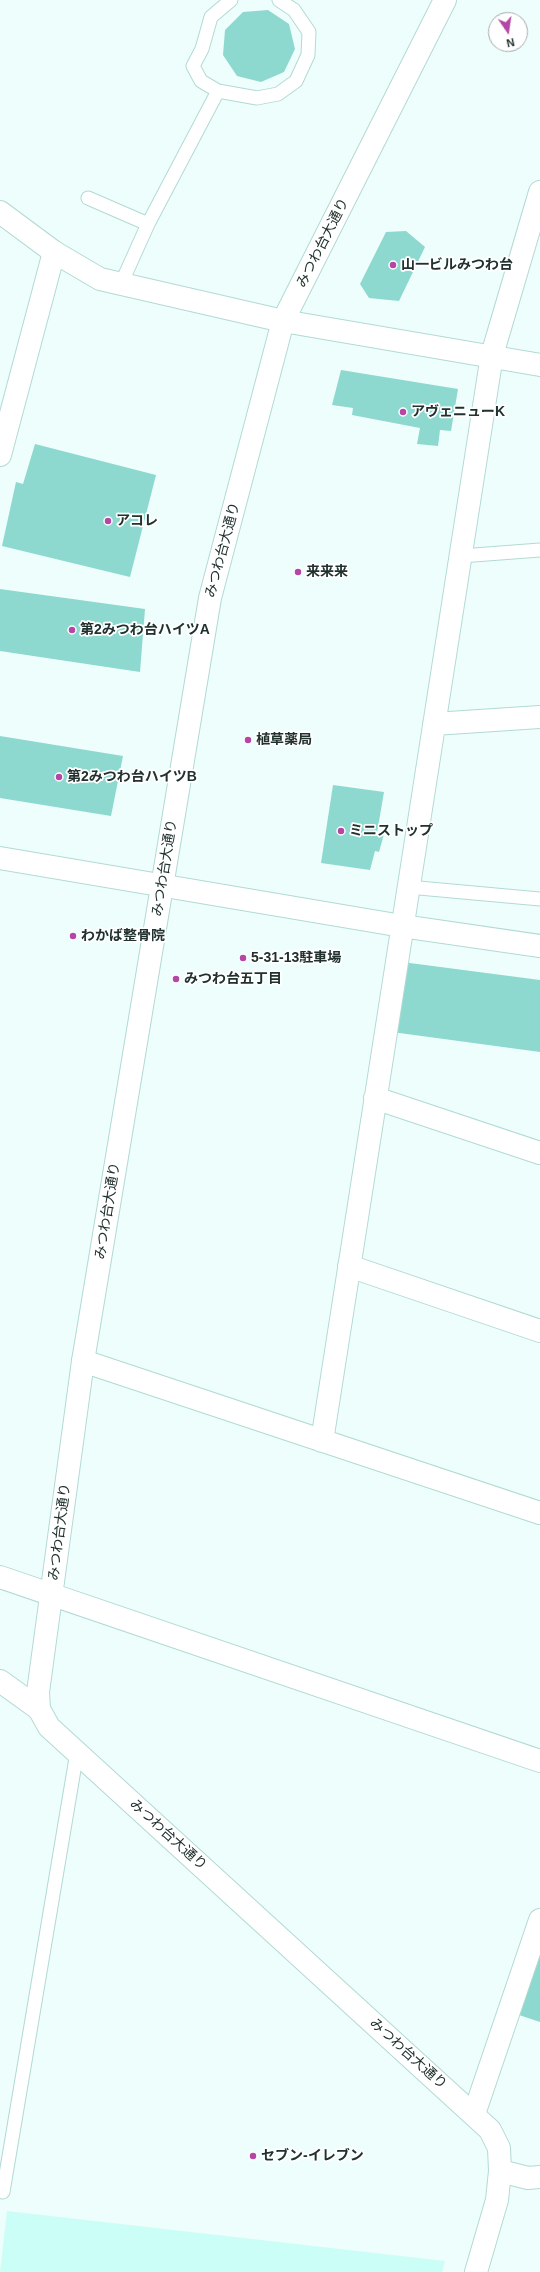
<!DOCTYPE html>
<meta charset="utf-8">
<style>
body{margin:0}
#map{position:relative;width:540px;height:2272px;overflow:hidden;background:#eefefc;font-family:Arial,sans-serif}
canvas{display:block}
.north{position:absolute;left:488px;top:12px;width:40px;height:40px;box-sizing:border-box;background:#fff;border:1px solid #a6adab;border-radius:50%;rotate:167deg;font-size:11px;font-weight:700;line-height:16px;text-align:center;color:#21312e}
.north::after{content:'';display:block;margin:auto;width:14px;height:18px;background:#b447a5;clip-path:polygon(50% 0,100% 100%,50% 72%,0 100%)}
</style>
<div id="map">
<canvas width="540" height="2272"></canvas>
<div class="north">N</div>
</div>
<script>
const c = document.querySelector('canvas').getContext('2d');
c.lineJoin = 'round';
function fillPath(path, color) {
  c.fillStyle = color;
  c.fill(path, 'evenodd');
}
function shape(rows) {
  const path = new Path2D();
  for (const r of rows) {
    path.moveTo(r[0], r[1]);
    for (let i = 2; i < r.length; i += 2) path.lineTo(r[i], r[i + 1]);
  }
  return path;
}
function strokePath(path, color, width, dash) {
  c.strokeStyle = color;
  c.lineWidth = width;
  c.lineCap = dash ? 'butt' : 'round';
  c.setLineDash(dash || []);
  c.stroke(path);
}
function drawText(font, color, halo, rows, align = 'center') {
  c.font = font + ' Arial,"Noto Sans JP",sans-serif';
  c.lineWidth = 3.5;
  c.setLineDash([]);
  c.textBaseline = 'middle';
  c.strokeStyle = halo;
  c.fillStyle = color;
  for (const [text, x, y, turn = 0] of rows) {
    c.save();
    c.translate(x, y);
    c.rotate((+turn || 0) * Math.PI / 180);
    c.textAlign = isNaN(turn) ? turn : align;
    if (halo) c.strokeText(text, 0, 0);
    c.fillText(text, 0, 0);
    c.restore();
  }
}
const built = shape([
 [7,2211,445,2261,442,2272,0,2272]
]);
const building = shape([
 [268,10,289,24,295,49,284,72,261,82,237,76,223,55,225,30,243,12],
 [406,231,425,247,399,301,369,298,360,284,386,232],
 [341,370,458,389,451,431,440,430,438,446,417,444,420,428,352,415,353,408,332,405],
 [35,444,156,475,130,577,2,546,16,482,23,484],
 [0,589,145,609,140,672,0,651],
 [0,736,123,756,111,816,0,798],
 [333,785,384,792,377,833,384,834,379,852,375,851,370,870,321,863],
 [402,962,540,980,540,1052,392,1032],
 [540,1943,540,2022,513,2013]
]);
const lane = shape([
 [231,0,211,17,202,49,193,66,201,81,218,91,257,98,278,94,296,81,308,55,309,32,294,10,279,0],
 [88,198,148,224],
 [121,284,148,224,218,91],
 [461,556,540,550],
 [408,887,540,899],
 [3,2192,77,1752]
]);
const street = shape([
 [0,455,54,252],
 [434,724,540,717],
 [0,858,402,926,540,946],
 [375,1098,540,1153],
 [349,1266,540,1331],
 [83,1361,540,1513],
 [322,1441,492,355,540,192],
 [0,1681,39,1709],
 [474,2114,540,1920]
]);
const secondary = shape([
 [445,0,283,321,210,598,83,1361,38,1692,39,1709,49,1727,490,2130,499,2148,500,2171,497,2200,476,2272],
 [0,212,54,252,100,279,283,321,540,365],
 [0,1577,540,1761],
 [500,2171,528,2178,540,2177]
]);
const markers = [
 [393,265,4,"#b447a5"],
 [403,412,4,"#b447a5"],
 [108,521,4,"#b447a5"],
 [298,572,4,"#b447a5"],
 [72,630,4,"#b447a5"],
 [248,740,4,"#b447a5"],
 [59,777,4,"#b447a5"],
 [341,831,4,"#b447a5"],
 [73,936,4,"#b447a5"],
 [243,958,4,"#b447a5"],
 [176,979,4,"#b447a5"],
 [253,2156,4,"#b447a5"]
];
const streetNames = [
 ["みつわ台大通り",323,243,-63],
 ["みつわ台大通り",223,550,-75],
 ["みつわ台大通り",165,868,-81],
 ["みつわ台大通り",108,1211,-81],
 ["みつわ台大通り",60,1532,-83],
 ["みつわ台大通り",168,1835,42],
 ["みつわ台大通り",408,2054,42]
];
const poiNames = [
 ["山一ビルみつわ台",401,265],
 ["アヴェニューK",411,412],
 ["アコレ",116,521],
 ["来来来",306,572],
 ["第2みつわ台ハイツA",80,630],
 ["植草薬局",256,740],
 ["第2みつわ台ハイツB",67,777],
 ["ミニストップ",349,831],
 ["わかば整骨院",81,936],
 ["5-31-13駐車場",251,958],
 ["みつわ台五丁目",184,979],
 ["セブン-イレブン",261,2156]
];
fillPath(built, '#cbfef6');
fillPath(building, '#8dd9cf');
strokePath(lane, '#b2dad4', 15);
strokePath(street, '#b2dad4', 24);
strokePath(secondary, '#b2dad4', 24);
strokePath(lane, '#fff', 13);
strokePath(street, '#fff', 22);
strokePath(secondary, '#fff', 22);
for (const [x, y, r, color] of markers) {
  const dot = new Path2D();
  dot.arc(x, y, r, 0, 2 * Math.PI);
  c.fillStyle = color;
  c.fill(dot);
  strokePath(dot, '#fff', 1.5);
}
drawText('14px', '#21312e', '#fff', streetNames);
drawText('bold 14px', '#21312e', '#fff', poiNames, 'left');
</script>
